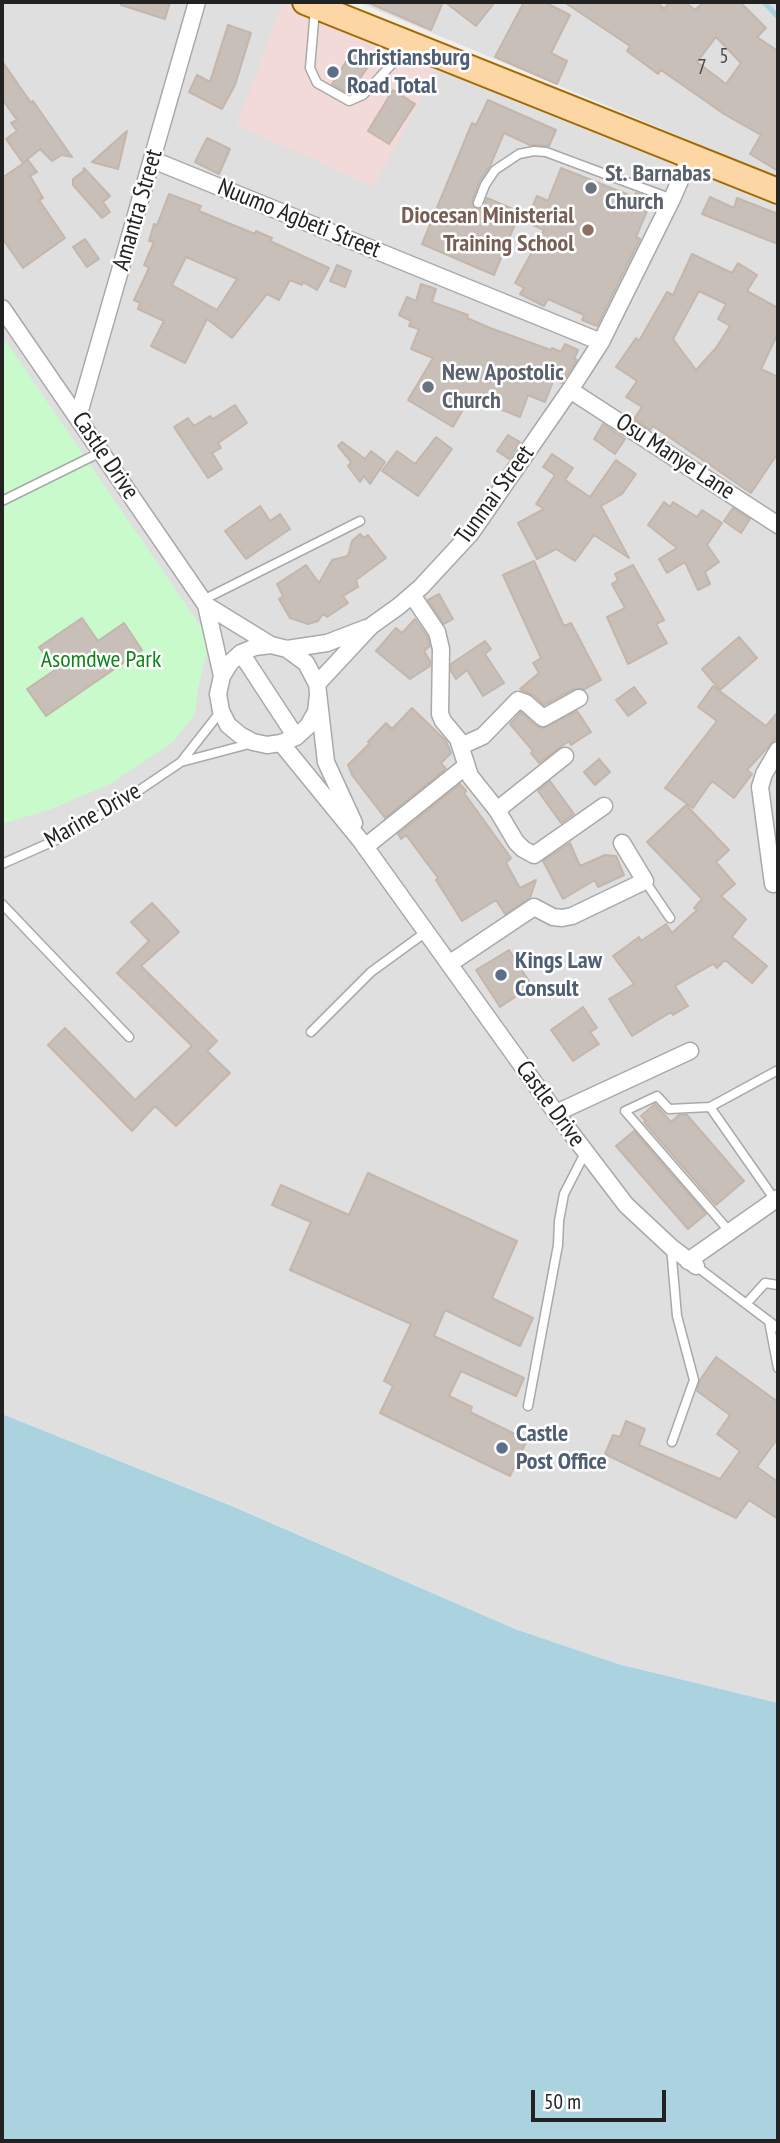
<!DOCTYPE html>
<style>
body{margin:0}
#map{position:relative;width:780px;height:2143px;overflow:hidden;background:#f2efe9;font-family:"PT Sans Narrow",sans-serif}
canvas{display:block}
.frame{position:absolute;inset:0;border:4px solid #222;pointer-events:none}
.scale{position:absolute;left:531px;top:2090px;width:135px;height:32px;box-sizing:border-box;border:4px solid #222;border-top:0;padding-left:9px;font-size:21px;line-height:24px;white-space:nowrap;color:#222;-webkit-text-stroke:5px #fff;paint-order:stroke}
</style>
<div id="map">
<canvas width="780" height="2143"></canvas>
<div class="frame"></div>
<div class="scale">50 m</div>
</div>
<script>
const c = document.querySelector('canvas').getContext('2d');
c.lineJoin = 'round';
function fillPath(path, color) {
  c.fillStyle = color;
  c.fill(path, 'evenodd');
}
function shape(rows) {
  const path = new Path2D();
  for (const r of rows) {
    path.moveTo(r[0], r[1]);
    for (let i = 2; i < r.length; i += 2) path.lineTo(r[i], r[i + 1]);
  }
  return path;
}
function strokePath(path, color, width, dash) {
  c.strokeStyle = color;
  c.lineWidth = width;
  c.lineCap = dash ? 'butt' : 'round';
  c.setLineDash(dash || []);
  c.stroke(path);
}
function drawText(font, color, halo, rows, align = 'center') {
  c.font = font + ' "PT Sans Narrow",sans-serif';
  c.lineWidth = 5;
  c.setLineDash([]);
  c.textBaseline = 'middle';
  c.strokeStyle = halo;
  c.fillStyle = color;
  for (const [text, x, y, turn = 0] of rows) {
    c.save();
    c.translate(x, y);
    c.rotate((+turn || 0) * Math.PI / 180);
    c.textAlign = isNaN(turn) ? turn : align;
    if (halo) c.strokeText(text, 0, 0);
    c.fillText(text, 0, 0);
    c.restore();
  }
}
const residential = shape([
 [2,2,284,2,778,201,778,1703,618,1664,515,1629,233,1506,2,1414],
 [358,2,778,2,778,177]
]);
const commercial = shape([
 [283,2,439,64,374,187,237,125]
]);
const park = shape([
 [5,340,210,640,198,688,195,714,173,742,110,784,54,808,2,824,2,349]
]);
const water = shape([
 [2,1414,232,1506,515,1629,618,1664,778,1703,778,2141,2,2141]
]);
const stream = shape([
 [764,2,778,17]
]);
const building = shape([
 [121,2,170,2,165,19,121,5,121,2],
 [367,2,443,2,431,30,367,2],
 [445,2,495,2,476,26,445,2],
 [524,2,544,2,570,15,551,53,567,61,557,84,495,57,524,2],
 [564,2,657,2,664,9,670,2,685,2,695,10,704,2,740,2,766,28,757,37,778,51,778,171,750,154,761,135,724,114,661,70,658,74,627,51,630,46,564,2],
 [716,37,741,63,726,84,697,62,716,37],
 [228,25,251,33,235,85,222,109,189,92,197,75,210,82,228,25],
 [352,52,370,64,349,94,332,84,352,52],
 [2,61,31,103,33,101,72,157,62,155,52,161,40,149,23,163,6,139,17,131,11,123,17,120,2,99,2,61],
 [393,90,415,104,389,144,368,131,393,90],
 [488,100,556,130,549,146,530,145,504,133,490,166,479,182,472,201,475,209,483,208,487,198,520,212,494,275,422,244,472,123,476,125,488,100],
 [127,131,118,169,92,162,127,131],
 [207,138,230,149,219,174,195,162,207,138],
 [28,160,37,172,30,176,43,198,39,200,65,238,23,268,2,238,2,178,28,160],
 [84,168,110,196,103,202,110,212,102,218,73,185,73,179,82,172,83,173,84,168],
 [561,168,634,197,636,193,652,199,636,237,640,239,597,326,582,320,584,315,548,299,544,306,520,294,524,288,515,283,544,230,526,222,537,196,548,201,561,168],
 [169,194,201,206,199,211,255,234,256,231,272,238,270,241,329,268,317,290,303,282,302,285,290,280,279,300,267,294,232,338,207,319,185,363,151,346,164,321,138,309,140,303,134,300,149,268,144,265,154,242,149,241,154,224,157,225,169,194],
 [186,257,237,279,217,310,172,285,186,257],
 [710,197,734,208,737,198,778,214,778,244,702,214,710,197],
 [85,239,99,259,87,267,73,247,85,239],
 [692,254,732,273,738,263,757,275,747,291,778,308,778,333,761,369,778,377,778,453,751,493,653,426,650,430,634,419,642,407,626,397,637,381,616,367,636,338,639,341,667,292,673,295,692,254],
 [699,291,726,304,718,319,730,326,716,348,696,370,673,339,699,291],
 [337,265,351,271,345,287,330,281,337,265],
 [421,284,436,289,432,302,468,315,467,318,490,328,551,350,552,348,561,352,565,344,578,350,574,359,577,360,562,383,554,379,545,402,528,395,520,417,470,397,453,427,408,400,433,358,411,349,419,329,409,326,411,321,399,315,407,297,416,301,421,284],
 [235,405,247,423,218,443,221,448,212,453,222,469,208,478,174,427,188,418,194,426,210,416,213,419,235,405],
 [603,424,625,439,615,454,594,439,603,424],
 [508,435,520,442,509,459,497,451,508,435],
 [436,437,452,449,418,496,382,471,397,451,415,464,436,437],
 [342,442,365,459,371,451,385,462,370,484,364,476,360,482,348,466,351,462,338,446,342,442],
 [552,454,573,468,565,480,590,497,616,460,636,474,622,494,601,506,629,558,594,535,575,561,556,549,537,559,518,523,544,509,536,504,555,475,543,467,552,454],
 [664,502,670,507,673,502,697,517,702,510,722,523,707,545,719,562,705,572,710,584,698,590,685,562,667,573,659,559,677,548,648,525,664,502],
 [260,506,270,521,280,514,290,529,246,559,225,531,260,506],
 [733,508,750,519,741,533,724,521,733,508],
 [360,534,364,538,368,535,386,558,356,580,358,587,343,596,348,603,327,617,323,614,318,621,308,624,290,618,279,599,283,596,277,584,306,565,319,583,332,560,348,556,352,541,360,534],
 [534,561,564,626,571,623,601,680,585,689,574,689,544,705,533,695,520,689,539,673,533,663,541,658,503,575,534,561],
 [633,565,664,620,656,624,667,643,628,664,607,617,625,608,612,584,618,580,615,574,633,565],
 [439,594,453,619,444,624,428,600,439,594],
 [82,618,98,641,124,623,142,650,46,716,27,689,55,670,39,647,82,618],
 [415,619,427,636,430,646,424,651,430,661,430,666,410,679,376,651,396,628,402,633,415,619],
 [739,637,757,658,720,690,702,669,739,637],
 [485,641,491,649,485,654,504,683,483,696,467,670,456,679,451,671,451,664,485,641],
 [713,686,766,726,778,712,778,736,747,770,752,774,734,798,712,781,693,808,665,788,717,721,698,707,713,686],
 [634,687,646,703,628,716,616,700,634,687],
 [412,708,446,741,451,753,441,763,446,769,385,818,352,775,348,765,370,743,368,742,386,723,392,729,412,708],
 [577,711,591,732,571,745,569,741,539,763,531,753,533,751,510,724,521,712,536,726,543,728,577,711],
 [599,759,610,772,595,785,584,772,599,759],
 [550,781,574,814,561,823,538,791,550,781],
 [460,784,466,791,464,793,511,858,506,863,520,888,536,880,530,898,505,914,496,900,462,921,436,880,438,878,406,835,401,839,398,834,460,784],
 [686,805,729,850,716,862,735,884,721,896,746,919,732,937,767,966,752,983,725,960,717,968,713,964,675,986,688,1006,673,1015,671,1012,632,1036,609,999,634,984,613,956,639,937,641,941,666,924,672,933,697,910,694,908,702,899,647,842,686,805],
 [570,843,580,866,605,855,616,856,624,875,598,887,595,880,563,899,543,861,570,843],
 [152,903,179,932,141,966,217,1041,207,1051,230,1073,176,1126,155,1106,132,1131,48,1045,65,1028,135,1100,192,1046,117,973,149,941,131,922,152,903],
 [509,950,532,986,500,1007,476,970,509,950],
 [583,1007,597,1028,590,1032,599,1044,573,1061,551,1030,583,1007],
 [655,1104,671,1122,679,1115,687,1115,744,1181,716,1205,644,1122,646,1121,641,1116,655,1104],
 [634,1131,706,1214,688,1229,616,1146,634,1131],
 [368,1173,517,1241,492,1298,533,1318,520,1346,445,1310,434,1336,524,1378,516,1396,461,1371,449,1396,472,1407,470,1412,527,1440,510,1476,380,1413,393,1386,384,1381,411,1324,290,1270,311,1222,272,1205,281,1185,349,1215,368,1173],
 [716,1357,778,1402,778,1438,757,1467,778,1482,778,1519,749,1500,736,1518,605,1454,613,1435,620,1437,626,1421,645,1429,639,1445,720,1479,740,1451,717,1434,730,1415,697,1391,700,1380,716,1357]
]);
const lane = shape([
 [315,9,310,68,317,83,349,101,363,95,408,47],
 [478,203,485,185,495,170,519,154,534,151,546,152,672,199],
 [2,501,101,452],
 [203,600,360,521],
 [181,762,253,743],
 [2,864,63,837,122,802,181,762,221,711],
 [645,881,670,918],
 [2,904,129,1037],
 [311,1032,371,972,426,932],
 [710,1107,775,1200],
 [730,1232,625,1111,657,1096,669,1109,710,1107,778,1070],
 [671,1247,677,1316,694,1380,672,1442],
 [696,1266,778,1328],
 [746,1304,765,1283,778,1285],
 [769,1321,778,1368],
 [528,1406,558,1245,559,1221,564,1194,585,1153]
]);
const street = shape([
 [153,160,601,342],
 [2,308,206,605,222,676],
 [570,390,778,525],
 [78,417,197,2],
 [412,595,437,632,441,649,440,714,443,721,458,739,470,776,497,810,516,842,523,849,534,855,604,806],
 [206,605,271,645],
 [287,649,327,643,366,628],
 [241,653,296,737],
 [317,684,371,626,399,606,421,587,471,533,570,390,601,342,672,199,690,157],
 [318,695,316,712,308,726,296,737,281,743,267,745,253,742,240,735,228,725,221,711,218,694,222,676,230,663,241,653,255,647,271,645,287,649,306,663,317,684,326,762,354,823],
 [281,743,361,841,556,1113,626,1205,671,1247,696,1266],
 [461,746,483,736,518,700,526,703,543,718,579,698],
 [497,810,565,756],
 [365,847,466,766],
 [773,884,760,787,764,774,778,750],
 [449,964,534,907,553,917,562,918,572,916,645,881,622,843],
 [556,1113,690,1051],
 [688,1261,778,1198]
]);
const primary = shape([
 [305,2,778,191]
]);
const markers = [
 [333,72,7,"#5c6f8a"],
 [591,188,7,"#6b7280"],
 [588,230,7,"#8d6e63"],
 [428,387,7,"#6b7280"],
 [501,975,7,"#5c6f8a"],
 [502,1448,7,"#5c6f8a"]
];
const numberNames = [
 ["5",724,57],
 ["7",702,68]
];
const serviceNames = [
 ["Christiansburg",347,58],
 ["Road Total",347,86],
 ["Kings Law",515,961],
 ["Consult",515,989],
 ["Castle",516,1434],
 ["Post Office",516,1462]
];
const worshipNames = [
 ["St. Barnabas",605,174],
 ["Church",605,202],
 ["New Apostolic",442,373],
 ["Church",442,401]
];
const streetNames = [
 ["Amantra Street",138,210,-74],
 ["Nuumo Agbeti Street",299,219,22],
 ["Castle Drive",105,456,56],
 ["Osu Manye Lane",675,457,33],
 ["Tunmai Street",495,495,-54],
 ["Marine Drive",93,816,-30],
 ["Castle Drive",550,1104,54]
];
const educationNames = [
 ["Diocesan Ministerial",574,216],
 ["Training School",574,244]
];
const parkNames = [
 ["Asomdwe Park",101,660]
];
fillPath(residential, '#e0dfdf');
fillPath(commercial, '#f2dad9');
fillPath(park, '#c8facc');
fillPath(water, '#aad3df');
strokePath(stream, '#aad3df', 5);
fillPath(building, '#c7bfb8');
strokePath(building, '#c4b6ab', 2);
strokePath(lane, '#a9a9a9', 11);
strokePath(street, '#a9a9a9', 19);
strokePath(primary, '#a06b00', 28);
strokePath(lane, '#fff', 8);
strokePath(street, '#fff', 16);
strokePath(primary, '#fcd6a4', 24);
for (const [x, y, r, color] of markers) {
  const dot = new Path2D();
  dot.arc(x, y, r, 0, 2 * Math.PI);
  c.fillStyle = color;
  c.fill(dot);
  strokePath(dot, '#fff', 2.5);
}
drawText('21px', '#4b4948', null, numberNames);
drawText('bold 24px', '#4e5e75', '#fff', serviceNames, 'left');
drawText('bold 24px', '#5b616d', '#fff', worshipNames, 'left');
drawText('24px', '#222', '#fff', streetNames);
drawText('bold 24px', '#785e54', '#fff', educationNames, 'right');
drawText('24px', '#0c8416', '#fff', parkNames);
</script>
